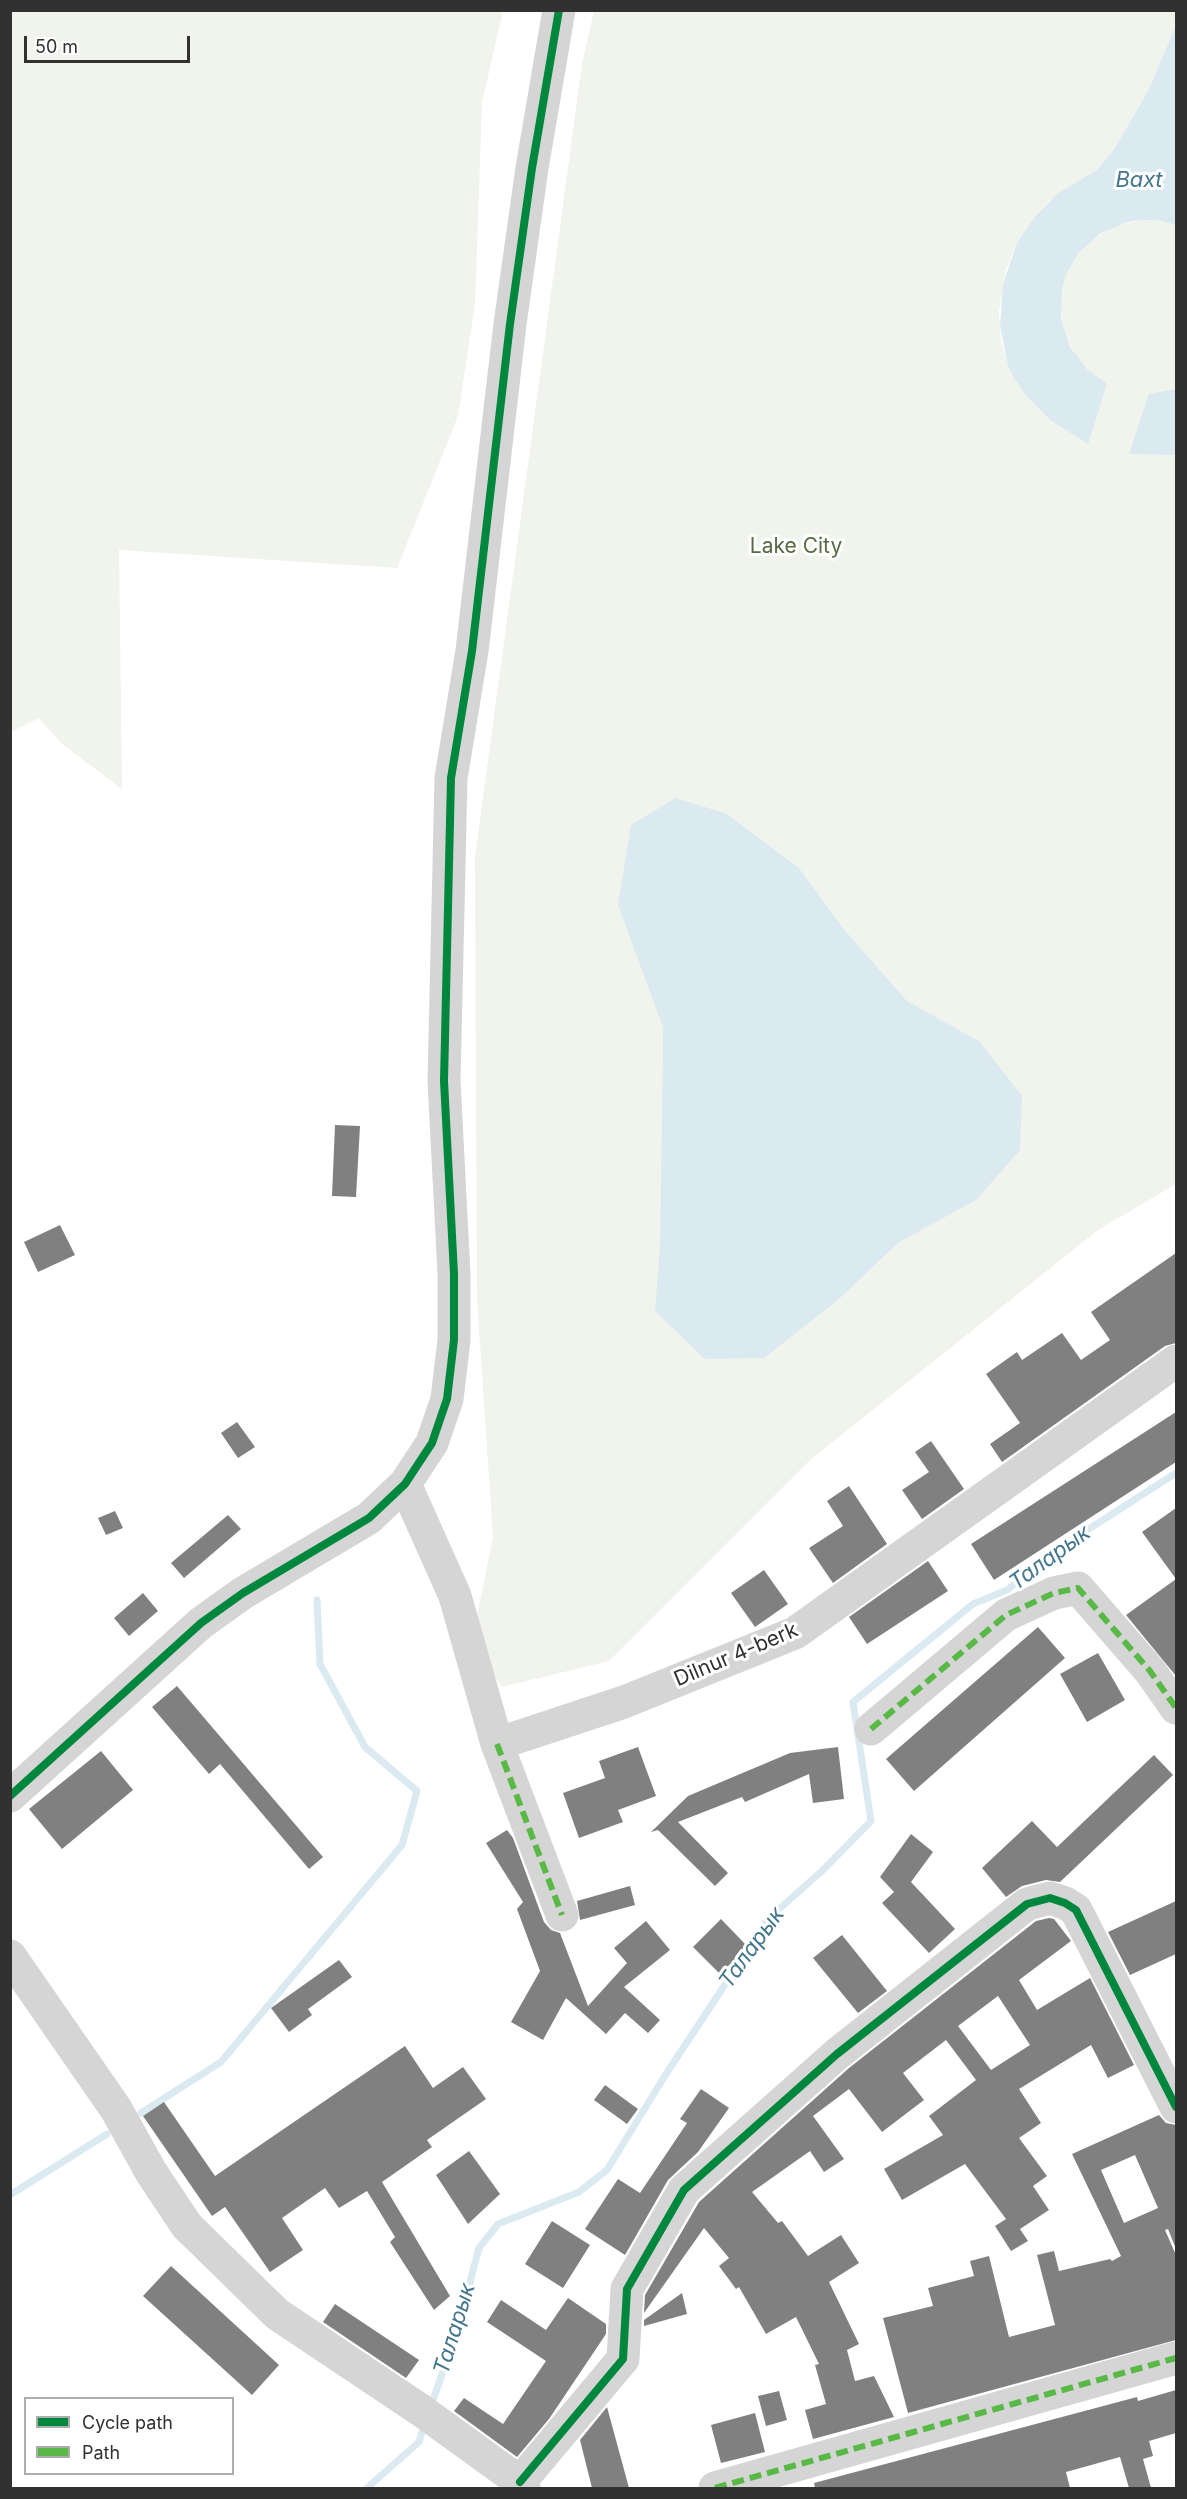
<!DOCTYPE html>
<meta charset="utf-8">
<style>
body{margin:0}
#map{position:relative;width:1187px;height:2499px;overflow:hidden;background:#fff;font-family:Inter,sans-serif}
canvas{display:block}
.frame{position:absolute;inset:0;border:12px solid #313131;pointer-events:none}
.legend{position:absolute;left:24px;top:2397px;width:210px;height:78px;box-sizing:border-box;background:#fff;border:2px solid #adadad;margin:0;padding:8px 10px;list-style:none;font-size:18px;color:#313131}
.legend li{display:flex;align-items:center;gap:12px;height:30px}
.legend b{width:30px;border:2px solid #adadad}
.scale{position:absolute;left:24px;top:36px;width:166px;height:27px;box-sizing:border-box;border:3px solid #313131;border-top:0;padding-left:8px;font-size:18px;line-height:21px;white-space:nowrap;color:#313131;-webkit-text-stroke:4px #fff;paint-order:stroke}
</style>
<div id="map">
<canvas width="1187" height="2499"></canvas>
<div class="frame"></div>
<ul class="legend">
<li><b style="height:8px;background:#00873e"></b>Cycle path</li>
<li><b style="height:8px;background:#58b947"></b>Path</li>
</ul>
<div class="scale">50 m</div>
</div>
<script>
const c = document.querySelector('canvas').getContext('2d');
c.lineJoin = 'round';
function fillPath(path, color) {
  c.fillStyle = color;
  c.fill(path, 'evenodd');
}
function shape(rows) {
  const path = new Path2D();
  for (const r of rows) {
    path.moveTo(r[0], r[1]);
    for (let i = 2; i < r.length; i += 2) path.lineTo(r[i], r[i + 1]);
  }
  return path;
}
function strokePath(path, color, width, dash) {
  c.strokeStyle = color;
  c.lineWidth = width;
  c.lineCap = dash ? 'butt' : 'round';
  c.setLineDash(dash || []);
  c.stroke(path);
}
function drawText(font, color, halo, rows, align = 'center') {
  c.font = font + ' Inter,sans-serif';
  c.lineWidth = 6;
  c.setLineDash([]);
  c.textBaseline = 'middle';
  c.strokeStyle = halo;
  c.fillStyle = color;
  for (const [text, x, y, turn = 0] of rows) {
    c.save();
    c.translate(x, y);
    c.rotate((+turn || 0) * Math.PI / 180);
    c.textAlign = isNaN(turn) ? turn : align;
    if (halo) c.strokeText(text, 0, 0);
    c.fillText(text, 0, 0);
    c.restore();
  }
}
const green = shape([
 [11,10,503,11,482,102,475,304,458,416,397,568,119,550,122,789,62,744,39,718,11,732],
 [594,11,1176,11,1176,25,1150,87,1115,148,1097,170,1048,202,1017,243,1006,270,999,312,1001,341,1008,365,1014,378,1050,420,1087,443,1107,384,1098,379,1077,359,1064,333,1060,305,1065,277,1079,252,1090,241,1114,226,1142,220,1157,220,1176,225,1176,389,1152,394,1129,453,1176,455,1176,1184,1098,1230,810,1460,609,1661,502,1687,472,1642,493,1537,477,1299,475,857,582,64],
 [727,814,799,868,843,928,907,1001,979,1041,976,1200,898,1243,838,1300,656,1310,660,1245,663,1027]
]);
const water = shape([
 [1176,25,1176,225,1157,220,1142,220,1128,222,1101,233,1079,252,1065,277,1062,291,1061,319,1070,347,1087,369,1107,384,1088,444,1050,420,1024,393,1014,378,1008,366,1000,326,1003,284,1017,243,1034,218,1057,194,1097,170,1115,148,1150,87],
 [1176,389,1176,455,1129,454,1149,394],
 [676,798,727,814,799,868,843,928,907,1001,979,1041,1022,1096,1020,1150,976,1200,898,1243,838,1300,764,1358,705,1359,655,1311,660,1245,663,1027,618,905,631,825]
]);
const stream = shape([
 [141,2113,221,2062,402,1845,417,1791,365,1747,320,1664,317,1600],
 [10,2195,107,2134],
 [431,2406,458,2328,479,2248,498,2224,579,2192,607,2170,666,2074,769,1918,823,1870,871,1821,853,1702,973,1604,1007,1590,1067,1543,1176,1473],
 [367,2488,419,2442,424,2425]
]);
const building = shape([
 [335,1125,360,1126,356,1197,332,1196],
 [60,1225,75,1255,38,1272,24,1242],
 [1176,1253,1176,1343,1165,1346,1002,1462,990,1444,1020,1423,986,1374,1017,1352,1022,1360,1062,1333,1081,1360,1110,1340,1091,1312],
 [1176,1412,1176,1462,994,1580,971,1544],
 [237,1422,255,1447,238,1458,221,1433],
 [931,1441,964,1489,922,1519,902,1490,929,1472,915,1452],
 [849,1486,887,1544,833,1583,809,1548,843,1526,827,1501],
 [1176,1508,1176,1676,1126,1615,1176,1579,1142,1532],
 [115,1511,123,1528,106,1535,98,1518],
 [228,1515,241,1529,184,1578,171,1563],
 [928,1561,948,1591,867,1644,849,1617],
 [764,1570,788,1604,755,1627,731,1593],
 [143,1593,158,1611,129,1636,114,1618],
 [1038,1627,1065,1658,914,1791,886,1759],
 [1098,1653,1125,1700,1087,1722,1060,1674],
 [177,1686,323,1857,309,1869,220,1764,209,1774,152,1707],
 [638,1747,656,1796,618,1810,623,1822,579,1838,563,1793,605,1778,599,1761],
 [838,1747,844,1799,813,1803,809,1774,745,1802,742,1797,678,1822,728,1873,715,1886,658,1830,651,1832,688,1796,790,1753],
 [101,1751,133,1790,62,1849,29,1809],
 [1154,1755,1173,1775,1060,1882,1046,1880,1022,1886,1006,1897,982,1868,1032,1821,1057,1847],
 [507,1830,513,1838,544,1922,551,1930,560,1933,588,2006,627,1963,614,1948,646,1921,670,1950,624,1987,660,2020,648,2033,625,2013,606,2034,566,1998,543,2040,511,2022,540,1971,517,1909,523,1902,486,1843],
 [911,1834,933,1852,911,1882,955,1929,929,1953,882,1903,894,1892,880,1877],
 [630,1886,635,1905,580,1920,577,1901],
 [1176,1901,1176,1954,1130,1975,1108,1932],
 [1049,1918,1054,1919,1071,1941,1019,1980,1037,2010,1090,1978,1134,2065,1108,2078,1091,2045,1019,2089,1041,2123,1019,2138,1047,2176,1033,2186,1049,2210,1020,2229,1028,2241,1011,2251,995,2226,1006,2219,965,2164,902,2200,884,2169,943,2135,929,2116,976,2080,946,2040,903,2073,924,2100,882,2132,849,2089,813,2116,844,2159,824,2172,810,2151,752,2192,778,2223,782,2221,808,2256,841,2235,859,2263,829,2282,859,2344,847,2350,855,2381,874,2376,894,2417,813,2439,805,2410,826,2404,815,2365,819,2364,796,2317,766,2334,739,2287,736,2289,719,2266,729,2258,704,2228,644,2313,645,2295,699,2202,849,2068,1036,1921],
 [998,1996,1030,2045,991,2070,958,2026],
 [721,1919,748,1947,720,1974,693,1947],
 [842,1935,887,1991,858,2013,813,1958],
 [339,1960,352,1977,308,2009,312,2015,289,2032,271,2008],
 [405,2046,433,2088,463,2067,486,2099,427,2140,432,2147,382,2182,450,2296,434,2310,390,2242,395,2237,367,2191,339,2208,325,2188,282,2218,303,2250,270,2272,225,2207,212,2216,143,2116,164,2102,215,2176],
 [605,2085,638,2109,627,2124,594,2100],
 [701,2089,729,2108,698,2152,668,2180,625,2255,585,2229,618,2179,640,2193,687,2123,680,2119],
 [1159,2115,1166,2123,1176,2125,1176,2249,1168,2229,1165,2230,1176,2255,1176,2340,908,2413,883,2318,933,2306,928,2288,974,2276,970,2261,989,2256,1009,2337,1055,2325,1037,2255,1054,2251,1059,2271,1110,2259,1112,2261,1121,2256,1072,2154],
 [1135,2155,1158,2208,1124,2223,1101,2170],
 [469,2151,500,2194,468,2224,436,2175],
 [552,2221,590,2245,563,2288,525,2264],
 [171,2266,279,2365,252,2395,143,2296],
 [682,2293,687,2314,644,2326,644,2320],
 [568,2298,606,2324,606,2334,549,2419,517,2457,454,2411,464,2398,503,2424,546,2361,487,2322,501,2300,546,2330],
 [335,2304,419,2360,406,2378,323,2322],
 [1176,2390,1176,2433,1149,2441,1153,2456,1143,2459,1151,2488,1129,2488,1120,2457,1066,2472,1070,2488,815,2488,814,2483,1137,2397,1138,2401],
 [779,2391,787,2420,766,2426,758,2396],
 [607,2407,629,2488,592,2488,580,2440],
 [755,2413,765,2452,721,2463,711,2425]
]);
const minor = shape([
 [405,1484,455,1596,497,1744,624,1702,795,1633,1176,1361],
 [871,1729,1006,1615,1054,1593,1078,1588,1150,1671,1176,1708],
 [497,1744,562,1915],
 [10,1796,201,1623,243,1593,369,1518,405,1484,432,1443,447,1399,454,1340,454,1274,444,1081,451,778,472,651,510,324,532,168,559,10],
 [10,1956,116,2109,151,2172,187,2226,277,2314,422,2411,520,2482,524,2488],
 [520,2482,623,2359,627,2289,684,2190,837,2054,1027,1904,1050,1898,1065,1903,1076,1910,1176,2107],
 [715,2488,1176,2358]
]);
const quiet = shape([
 [871,1729,1006,1615,1054,1593,1078,1588,1150,1671,1176,1708],
 [497,1744,562,1915],
 [715,2488,1176,2358]
]);
const cycleway = shape([
 [10,1796,201,1623,243,1593,369,1518,405,1484,432,1443,447,1399,454,1340,454,1274,444,1081,451,778,472,651,510,324,532,168,559,10],
 [520,2482,623,2359,627,2289,684,2190,837,2054,1027,1904,1050,1898,1065,1903,1076,1910,1176,2107]
]);
const parkNames = [
 ["Lake City",796,547]
];
const streetNames = [
 ["Dilnur 4-berk",736,1655,-23]
];
const waterNames = [
 ["Baхt",1139,180],
 ["Таларык",1050,1558,-36],
 ["Таларык",752,1948,-54],
 ["Таларык",455,2329,-73]
];
fillPath(green, '#f1f3ed');
fillPath(water, '#dbe9f0');
strokePath(stream, '#dbe9f0', 7);
fillPath(building, '#808080');
strokePath(minor, '#d5d5d5', 33);
strokePath(quiet, '#58b947', 6, [12, 6]);
strokePath(cycleway, '#00873e', 8);
drawText('21px', '#576a41', '#fff', parkNames);
drawText('21px', '#313131', '#fff', streetNames);
drawText('italic 22px', '#44768e', '#fff', waterNames);
</script>
